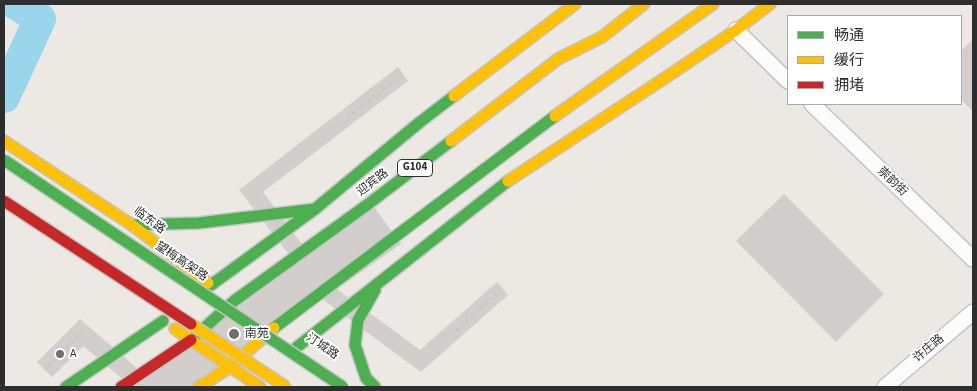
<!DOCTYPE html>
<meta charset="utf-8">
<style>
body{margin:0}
#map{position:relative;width:977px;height:391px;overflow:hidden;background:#ece8e4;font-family:"Source Sans 3","Noto Sans SC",sans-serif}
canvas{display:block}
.frame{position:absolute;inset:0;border:5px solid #2e2e2e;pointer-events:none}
.legend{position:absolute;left:787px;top:15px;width:175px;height:90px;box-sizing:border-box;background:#fff;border:1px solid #ababab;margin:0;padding:6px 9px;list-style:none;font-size:15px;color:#2e2e2e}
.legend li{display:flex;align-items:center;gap:10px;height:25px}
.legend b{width:25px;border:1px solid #ababab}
</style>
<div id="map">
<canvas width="977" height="391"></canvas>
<div class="frame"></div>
<ul class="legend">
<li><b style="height:6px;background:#4caf50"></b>畅通</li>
<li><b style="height:6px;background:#ffc107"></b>缓行</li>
<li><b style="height:6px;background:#c62828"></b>拥堵</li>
</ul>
</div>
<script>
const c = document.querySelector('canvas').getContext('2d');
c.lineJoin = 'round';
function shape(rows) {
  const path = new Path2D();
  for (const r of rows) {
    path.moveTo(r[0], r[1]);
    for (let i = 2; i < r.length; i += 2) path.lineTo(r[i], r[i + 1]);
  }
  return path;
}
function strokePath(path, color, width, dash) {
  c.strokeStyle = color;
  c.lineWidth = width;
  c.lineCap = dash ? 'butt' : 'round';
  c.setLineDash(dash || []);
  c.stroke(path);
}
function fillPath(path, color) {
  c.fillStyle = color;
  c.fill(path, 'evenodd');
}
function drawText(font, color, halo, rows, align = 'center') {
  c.font = font + ' "Source Sans 3","Noto Sans SC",sans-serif';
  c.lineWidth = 4;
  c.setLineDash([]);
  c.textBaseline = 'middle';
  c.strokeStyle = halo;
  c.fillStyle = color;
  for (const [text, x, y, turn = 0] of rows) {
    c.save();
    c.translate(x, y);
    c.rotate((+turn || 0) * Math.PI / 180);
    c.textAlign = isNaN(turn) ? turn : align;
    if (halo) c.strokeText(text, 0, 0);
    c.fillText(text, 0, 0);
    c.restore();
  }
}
const river = shape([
 [4,97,40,19,16,4]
]);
const building = shape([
 [973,39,973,112,961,99,961,51],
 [398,67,408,81,263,192,307,251,372,204,401,244,337,289,420,350,497,282,508,295,421,372,322,299,201,387,115,387,125,381,83,346,52,377,37,362,80,319,139,370,294,261,239,190],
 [784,194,884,294,836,342,736,241]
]);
const path = shape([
 [347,118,395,80],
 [456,331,496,294],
 [48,366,81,333]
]);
const street = shape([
 [736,30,788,81],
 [812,104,973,259],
 [885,387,973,312]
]);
const fast = shape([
 [132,225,199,223,315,209],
 [211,285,315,209,420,122,454,96],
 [375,290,358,320,355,345,366,378,375,387],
 [274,328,555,116],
 [191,340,234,301,367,205,451,141],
 [297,347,508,181],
 [66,387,163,321]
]);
const slow = shape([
 [454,96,575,4],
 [555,116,713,4],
 [4,141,132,225,208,283],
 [451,141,558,59,602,37,644,4],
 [508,181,668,76,736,30,770,4],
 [175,329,260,387],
 [199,387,230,367,274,328]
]);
const jam = shape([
 [121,387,191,340]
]);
const fastBridge = shape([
 [4,160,343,387]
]);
const slowBridge = shape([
 [191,324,286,387]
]);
const jamBridge = shape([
 [4,201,191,324]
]);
const markers = [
 [234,334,6,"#706f6e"],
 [60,354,5,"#706f6e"]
];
const shields = [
 [415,168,35]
];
const shieldNames = [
 ["G104",415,168]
];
const streetNames = [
 ["崇韵街",892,182,44],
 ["迎宾路",373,183,-37],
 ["临东路",149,221,36],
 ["望梅高架路",181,262,34],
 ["汀城路",322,347,34],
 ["许庄路",929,349,-40]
];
const poiNames = [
 ["南苑",245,334],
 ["A",70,354]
];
strokePath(river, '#99d6ec', 32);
fillPath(building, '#d1cecb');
strokePath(street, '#c5c4c5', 18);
strokePath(fast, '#c5c4c5', 14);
strokePath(slow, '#c5c4c5', 14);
strokePath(jam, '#c5c4c5', 14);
strokePath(path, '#c9c9c8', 3, [4, 2.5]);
strokePath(street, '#fcfcfb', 15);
strokePath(fast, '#4caf50', 11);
strokePath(slow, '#ffc107', 11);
strokePath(jam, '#c62828', 11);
strokePath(fastBridge, '#c6c5c4', 14, []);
strokePath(slowBridge, '#c6c5c4', 14, []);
strokePath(jamBridge, '#c6c5c4', 14, []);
strokePath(fastBridge, '#4caf50', 11);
strokePath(slowBridge, '#ffc107', 11);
strokePath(jamBridge, '#c62828', 11);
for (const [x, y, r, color] of markers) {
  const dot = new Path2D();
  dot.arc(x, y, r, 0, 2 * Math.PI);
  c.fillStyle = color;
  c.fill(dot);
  strokePath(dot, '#fff', 2);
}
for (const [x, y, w] of shields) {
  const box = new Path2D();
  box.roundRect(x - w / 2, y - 8.5, w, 17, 4);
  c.fillStyle = '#fff';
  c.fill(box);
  strokePath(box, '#2e2e2e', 1);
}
drawText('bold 11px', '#2e2e2e', null, shieldNames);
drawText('12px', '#2e2e2e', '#fff', streetNames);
drawText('12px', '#2e2e2e', '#fff', poiNames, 'left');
</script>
